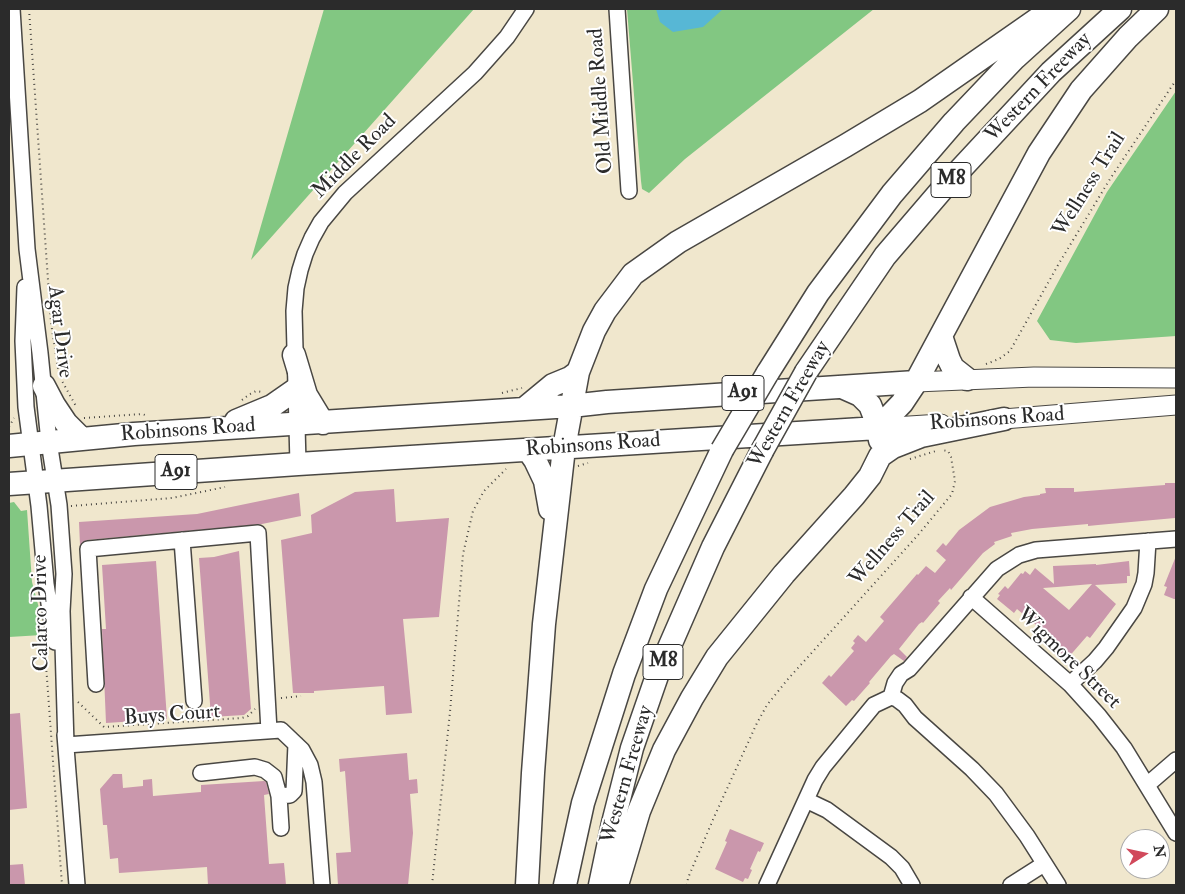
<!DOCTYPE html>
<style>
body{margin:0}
#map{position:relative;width:1185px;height:894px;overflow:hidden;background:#f0e7cd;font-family:"IM FELL Double Pica",serif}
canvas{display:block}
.frame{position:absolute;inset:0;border:10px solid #2b2b2b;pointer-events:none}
.north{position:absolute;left:1120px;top:829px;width:50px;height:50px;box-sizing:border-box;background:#fff;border:1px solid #aaa;border-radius:50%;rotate:80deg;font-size:14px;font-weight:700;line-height:20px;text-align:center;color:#2b2b2b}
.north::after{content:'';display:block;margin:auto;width:18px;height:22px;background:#d1495b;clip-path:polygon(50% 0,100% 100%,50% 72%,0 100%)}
</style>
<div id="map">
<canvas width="1185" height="894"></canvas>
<div class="frame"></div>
<div class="north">N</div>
</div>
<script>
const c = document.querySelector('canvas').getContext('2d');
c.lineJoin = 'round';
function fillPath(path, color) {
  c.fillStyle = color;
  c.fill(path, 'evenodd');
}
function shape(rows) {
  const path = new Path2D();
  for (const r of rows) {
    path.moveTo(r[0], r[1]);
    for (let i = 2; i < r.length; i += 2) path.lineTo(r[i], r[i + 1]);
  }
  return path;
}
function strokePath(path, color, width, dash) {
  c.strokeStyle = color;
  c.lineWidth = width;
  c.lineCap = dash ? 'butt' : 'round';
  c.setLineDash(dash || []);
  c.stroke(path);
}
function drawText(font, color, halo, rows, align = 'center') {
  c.font = font + ' "IM FELL Double Pica",serif';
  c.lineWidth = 4;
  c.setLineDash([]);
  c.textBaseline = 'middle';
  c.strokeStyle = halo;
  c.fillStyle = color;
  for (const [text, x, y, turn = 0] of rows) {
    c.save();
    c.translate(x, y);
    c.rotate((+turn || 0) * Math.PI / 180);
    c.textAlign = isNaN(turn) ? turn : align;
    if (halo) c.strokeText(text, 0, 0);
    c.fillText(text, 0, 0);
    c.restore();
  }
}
const green = shape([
 [324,9,474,9,251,260,296,105],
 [627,9,874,9,685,159,649,193,642,189,641,181],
 [1176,91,1176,336,1076,343,1050,340,1037,321,1107,192],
 [14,502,21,511,27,510,32,582,40,612,42,635,9,637,9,503]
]);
const water = shape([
 [656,9,723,9,703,27,673,32,660,22]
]);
const building = shape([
 [1165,483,1176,483,1175,518,1098,525,1088,526,1088,524,1032,529,1011,533,1012,536,994,542,995,544,983,553,951,590,950,588,938,601,940,603,923,623,922,622,919,624,899,649,907,657,904,661,894,654,891,656,869,682,870,683,854,701,852,700,846,706,822,683,829,675,831,677,854,651,851,648,855,643,853,641,858,635,866,642,884,621,880,617,917,574,918,575,926,566,935,573,946,560,936,551,943,543,946,546,959,530,990,507,1024,497,1040,495,1040,494,1046,493,1045,488,1074,488,1074,492,1165,485],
 [394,489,396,522,449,518,439,617,403,619,412,713,386,715,384,686,314,691,314,693,293,693,281,540,312,533,311,515,355,492],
 [299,493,301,516,262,524,87,540,80,545,79,522,197,514],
 [239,551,251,709,244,715,211,717,199,558,214,557],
 [1176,556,1176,599,1174,599,1164,595,1167,587,1164,586],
 [156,561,167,719,106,723,102,629,106,629,102,565],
 [1129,561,1130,576,1127,576,1127,583,1095,585,1116,604,1090,638,1087,636,1067,659,1052,645,1053,643,1042,632,1043,631,1017,609,1014,613,997,599,1000,595,998,594,1005,586,1008,589,1021,573,1023,574,1025,571,1030,575,1035,568,1054,584,1053,566,1096,564,1096,565],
 [1092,584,1069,610,1043,588,1057,587],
 [20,713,27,808,9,810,9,714],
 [407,753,409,780,417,779,418,793,410,794,413,833,408,885,338,885,336,853,351,852,345,771,340,772,339,759],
 [113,774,122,774,123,788,143,786,143,780,152,779,153,796,201,792,201,785,264,781,266,782,269,794,264,795,269,864,284,863,286,885,208,885,207,867,119,873,118,858,110,859,107,825,103,825,100,789],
 [730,829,764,843,760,852,758,851,750,869,752,870,748,879,745,878,743,882,715,869,727,842,725,841],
 [23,864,25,885,9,885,9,865]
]);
const path = shape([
 [29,9,51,323,58,368,62,381,77,408],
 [986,364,999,359,1010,351,1058,265,1110,179,1176,80],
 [502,393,522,388],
 [242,400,250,394,256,391,262,392],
 [84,418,142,414,148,416],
 [9,427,14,418],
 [910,459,936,451],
 [578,466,588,463],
 [71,506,172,498,225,487],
 [45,651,62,885],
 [281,698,301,696],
 [78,702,104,727,242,718,248,716,255,709],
 [432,885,450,712,463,554,473,511,484,491,506,469],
 [687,885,688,878,715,815,757,723,767,705,788,679,918,535,952,494,955,481,951,457,948,451,941,450]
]);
const minor = shape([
 [12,9,27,249,40,353,49,442,59,505,64,574,62,611,66,745],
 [617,9,629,191],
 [25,287,23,341,26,407,39,506,46,584,55,642],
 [298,464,294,311,296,288,300,270,305,254,312,238,321,222,345,193,475,73,507,37,526,9],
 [182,540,194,701],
 [971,597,1070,684,1099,716,1124,748,1176,833],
 [96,684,88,549,258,533,269,731],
 [1070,684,1095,661,1106,648,1134,608,1144,584,1146,573,1148,541],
 [891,697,897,699,905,705,915,718,972,769,996,794,1027,836,1058,885],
 [65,735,77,885],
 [66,745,281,730,302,750,310,765,314,782,322,885],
 [201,773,255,767,265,770,274,777,279,796],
 [1147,785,1176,760],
 [806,800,827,810,891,857,902,868,912,885],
 [281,828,279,796,290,795,294,791,296,744],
 [767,885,815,780,823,767,874,705,891,697,895,683,901,674,909,669,997,569,1019,555,1036,550,1176,539],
 [1011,885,1044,864]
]);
const major = shape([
 [916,382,1034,377,1176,378],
 [991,420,1176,405],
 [878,428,941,424]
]);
const highway = shape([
 [941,336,949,360,953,368,967,379],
 [294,355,306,395,323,423],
 [806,372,885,256,945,186,1051,72,1120,9],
 [767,374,818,293,892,194,954,122,1015,58,1069,9],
 [44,386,54,405,66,423,81,438],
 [842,387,860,395,870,405,877,423,880,440],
 [524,409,553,385,570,378,578,372],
 [236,421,272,406,295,390],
 [878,428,902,403,916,382,1039,153,1081,90,1128,37,1157,9],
 [9,446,134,434,571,406,607,402,916,382],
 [528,450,535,460,545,481,550,509],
 [9,484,298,464,878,428],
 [527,885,533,773,544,624,564,448,578,372,594,331,605,311,633,274,678,242,845,146,920,101,1052,9],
 [565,885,583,803,624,674,656,589,722,450],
 [600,885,613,823,632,748,658,673,713,547,762,451],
 [617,885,639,811,664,750,692,698,717,657,784,574,854,496,870,476,880,456,893,447,921,436,1004,419]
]);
const highwayBridge = shape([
 [722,450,767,374],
 [762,451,806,372]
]);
const shields = [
 [951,180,40],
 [743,393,42],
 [176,472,42],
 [663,662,40]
];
const shieldNames = [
 ["M8",951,180],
 ["A91",743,393],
 ["A91",176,472],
 ["M8",663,662]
];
const streetNames = [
 ["Western Freeway",1039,88,-46],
 ["Old Middle Road",602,101,-94],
 ["Middle Road",355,157,-45],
 ["Wellness Trail",1090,185,-58],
 ["Agar Drive",59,332,83],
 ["Western Freeway",790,405,-60],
 ["Robinsons Road",997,420,-4],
 ["Robinsons Road",188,431,-4],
 ["Robinsons Road",593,446,-4],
 ["Wellness Trail",893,539,-49],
 ["Calarco Drive",42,613,-91],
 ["Wigmore Street",1068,659,44],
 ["Buys Court",172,716,-4],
 ["Western Freeway",628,775,-74]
];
fillPath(green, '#82c782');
fillPath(water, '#57b7d5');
fillPath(building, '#ca97ac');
strokePath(minor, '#494743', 18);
strokePath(major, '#494743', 21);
strokePath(highway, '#494743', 25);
strokePath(path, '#494743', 2, [1, 4]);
strokePath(minor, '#fff', 15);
strokePath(major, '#fff', 19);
strokePath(highway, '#fff', 22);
strokePath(highwayBridge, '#494743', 25, []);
strokePath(highwayBridge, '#fff', 22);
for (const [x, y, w] of shields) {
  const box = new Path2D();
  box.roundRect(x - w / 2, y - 17.5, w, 35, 4);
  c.fillStyle = '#fff';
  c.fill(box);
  strokePath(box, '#2b2b2b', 1);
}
drawText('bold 20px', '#2b2b2b', null, shieldNames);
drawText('21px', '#2b2b2b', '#fff', streetNames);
</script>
